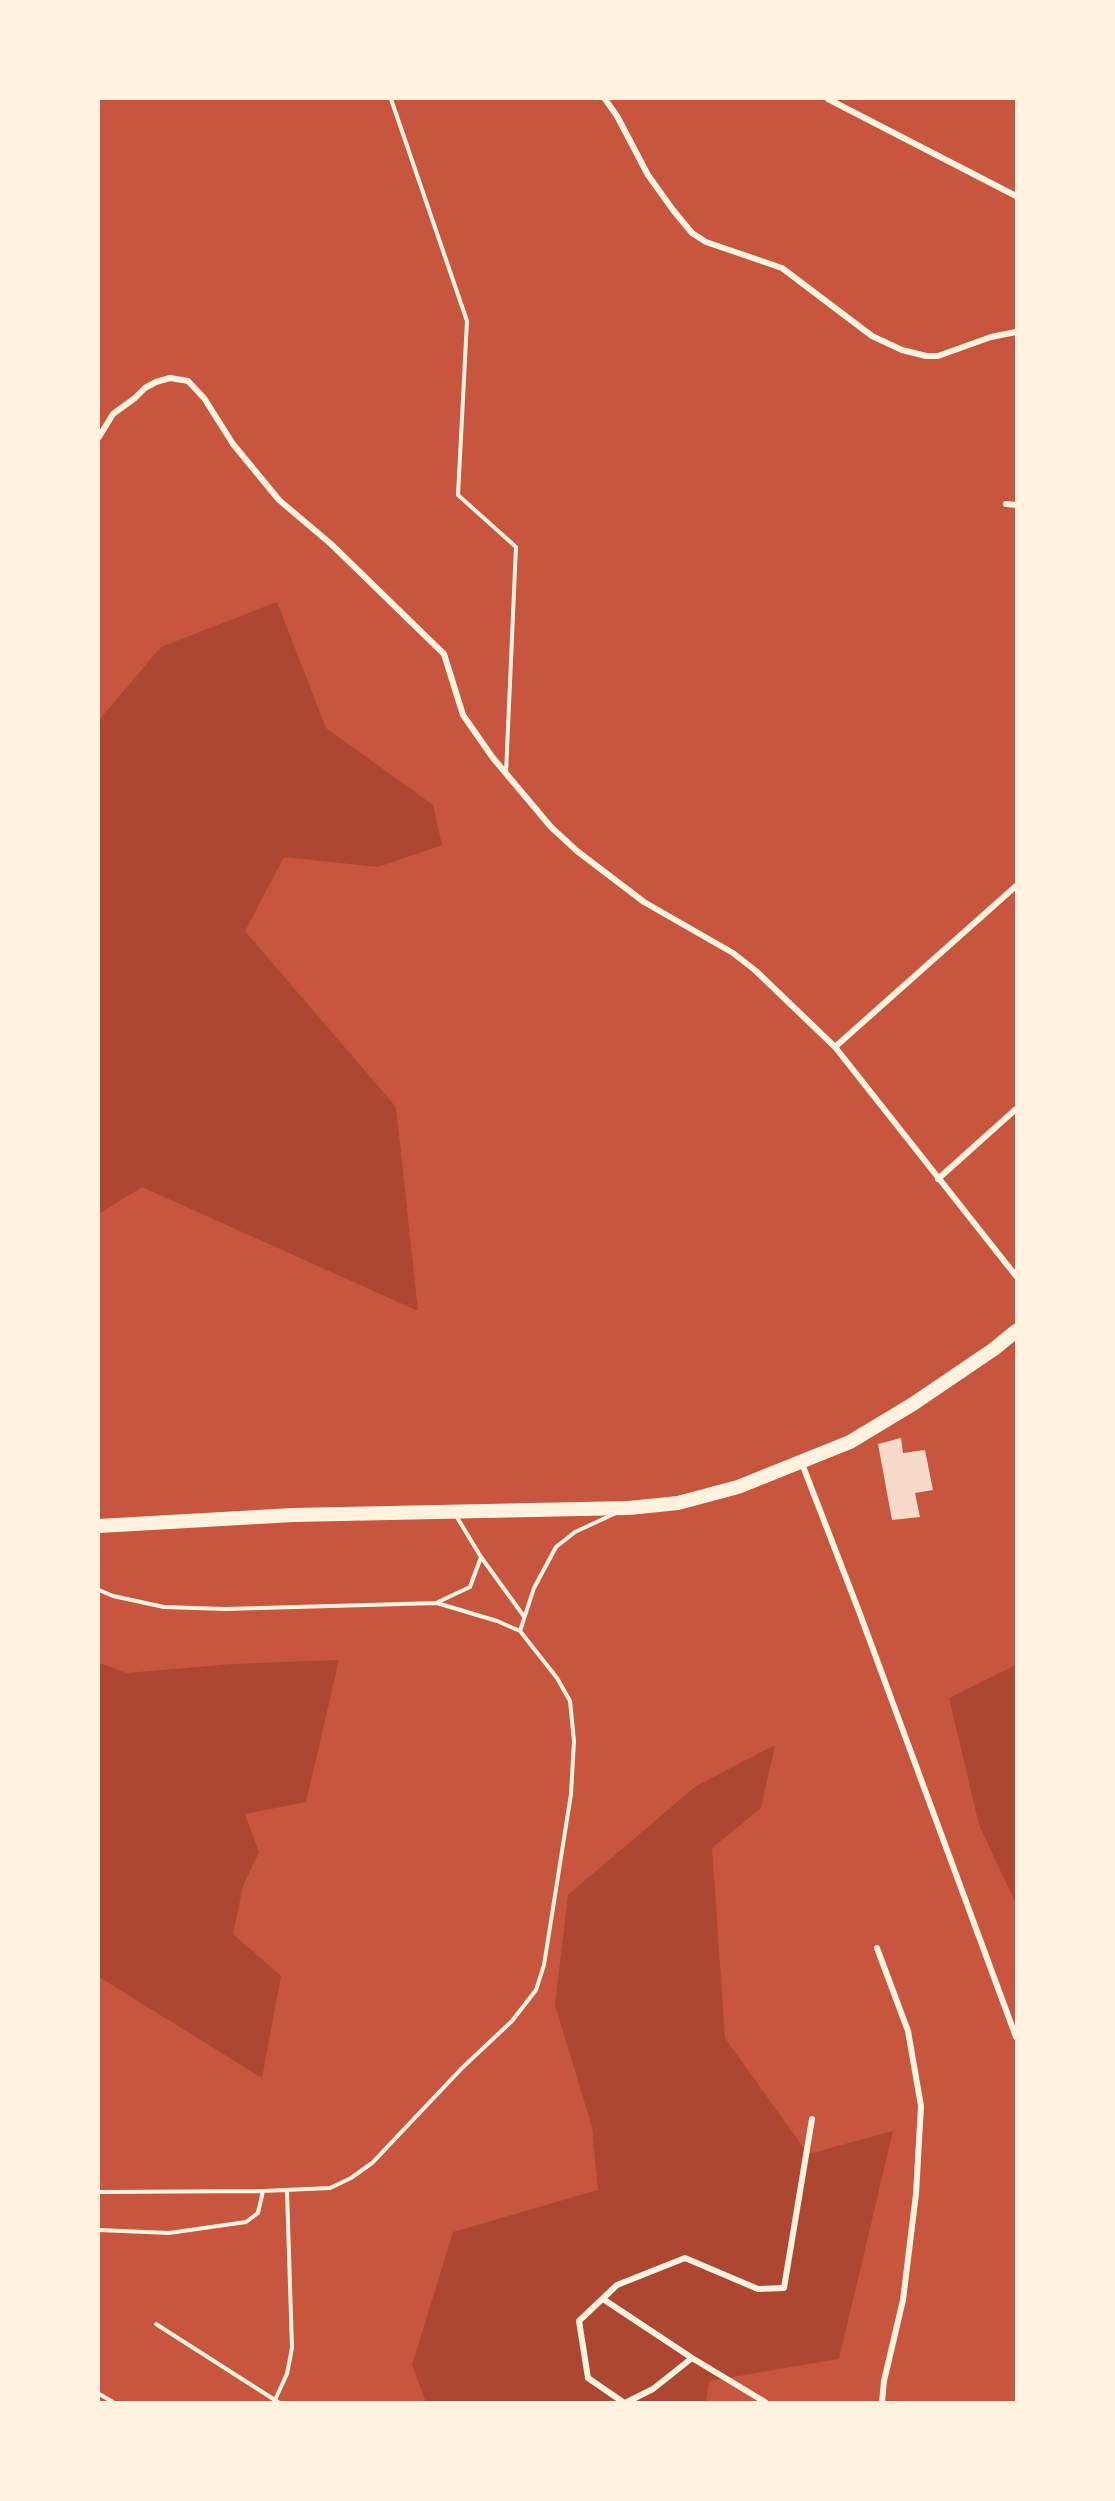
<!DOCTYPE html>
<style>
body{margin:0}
#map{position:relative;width:1115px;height:2501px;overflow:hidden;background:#c8553d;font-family:Cabin,sans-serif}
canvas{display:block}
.frame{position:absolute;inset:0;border:100px solid #fff3e0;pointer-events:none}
</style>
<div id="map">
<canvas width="1115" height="2501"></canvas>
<div class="frame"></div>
</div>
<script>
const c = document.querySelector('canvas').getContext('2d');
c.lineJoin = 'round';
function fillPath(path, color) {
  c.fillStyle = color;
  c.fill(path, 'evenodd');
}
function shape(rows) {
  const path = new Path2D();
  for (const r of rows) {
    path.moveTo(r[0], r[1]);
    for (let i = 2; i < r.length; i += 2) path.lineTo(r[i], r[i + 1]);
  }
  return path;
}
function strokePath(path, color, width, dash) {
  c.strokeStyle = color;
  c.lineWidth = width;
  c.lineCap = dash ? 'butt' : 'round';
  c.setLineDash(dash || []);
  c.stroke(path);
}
const green = shape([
 [277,602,326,728,433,805,442,845,378,867,284,857,245,931,396,1107,418,1311,142,1187,99,1214,99,720,161,647],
 [339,1660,306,1802,245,1814,259,1852,243,1886,233,1934,281,1976,262,2078,99,1977,99,1663,127,1673,232,1664],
 [1016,1665,1016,1904,979,1825,949,1698],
 [775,1745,761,1808,712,1848,725,2038,808,2154,893,2131,839,2359,709,2381,706,2402,426,2402,412,2365,453,2232,598,2190,592,2127,555,2005,568,1895,696,1786]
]);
const building = shape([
 [901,1438,903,1453,925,1450,933,1490,915,1493,920,1517,892,1520,878,1444]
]);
const service = shape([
 [391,99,467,321,458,495,516,547,506,773],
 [455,1514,481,1557,523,1615],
 [99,1590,113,1596,164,1607,225,1609,437,1603,497,1621,520,1631,557,1678,570,1701,574,1741,571,1794,544,1965,536,1990,512,2021,461,2069,372,2163,351,2178,330,2188,263,2191,99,2192],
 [438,1602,470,1587,481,1557],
 [520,1631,534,1588,556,1547,575,1532,616,1513],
 [99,2230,169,2233,246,2222,258,2213,263,2191],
 [156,2324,278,2402],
 [99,2394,113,2402],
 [274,2402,287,2374,292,2348,287,2191]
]);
const minor = shape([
 [605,99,617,116,648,175,673,210,692,233,706,242,782,268,872,336,902,350,926,356,938,356,991,337,1016,332],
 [828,99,1016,196],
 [99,437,113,414,135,398,145,388,156,382,170,378,188,381,204,398,233,444,279,500,331,544,444,654,463,715,493,758,551,827,577,851,644,902,733,953,756,971,835,1047,1016,1276],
 [1006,504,1016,505],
 [835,1047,1016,886],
 [938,1179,1016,1109],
 [801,1461,860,1614,1016,2037],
 [877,1948,908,2031,921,2106,916,2194,903,2300,884,2381,882,2402],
 [603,2299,692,2358],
 [623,2402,588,2378,579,2321,617,2285,685,2258,758,2289,784,2288,812,2119],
 [627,2402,653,2389,692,2358,765,2402]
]);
const primary = shape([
 [99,1526,293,1515,629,1508,678,1503,738,1487,850,1442,913,1404,994,1349,1016,1331]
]);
fillPath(green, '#ae4732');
fillPath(building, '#f7dbc8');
strokePath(service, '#fff3e0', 4);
strokePath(minor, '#fff3e0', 6);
strokePath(primary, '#fff3e0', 14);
</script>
